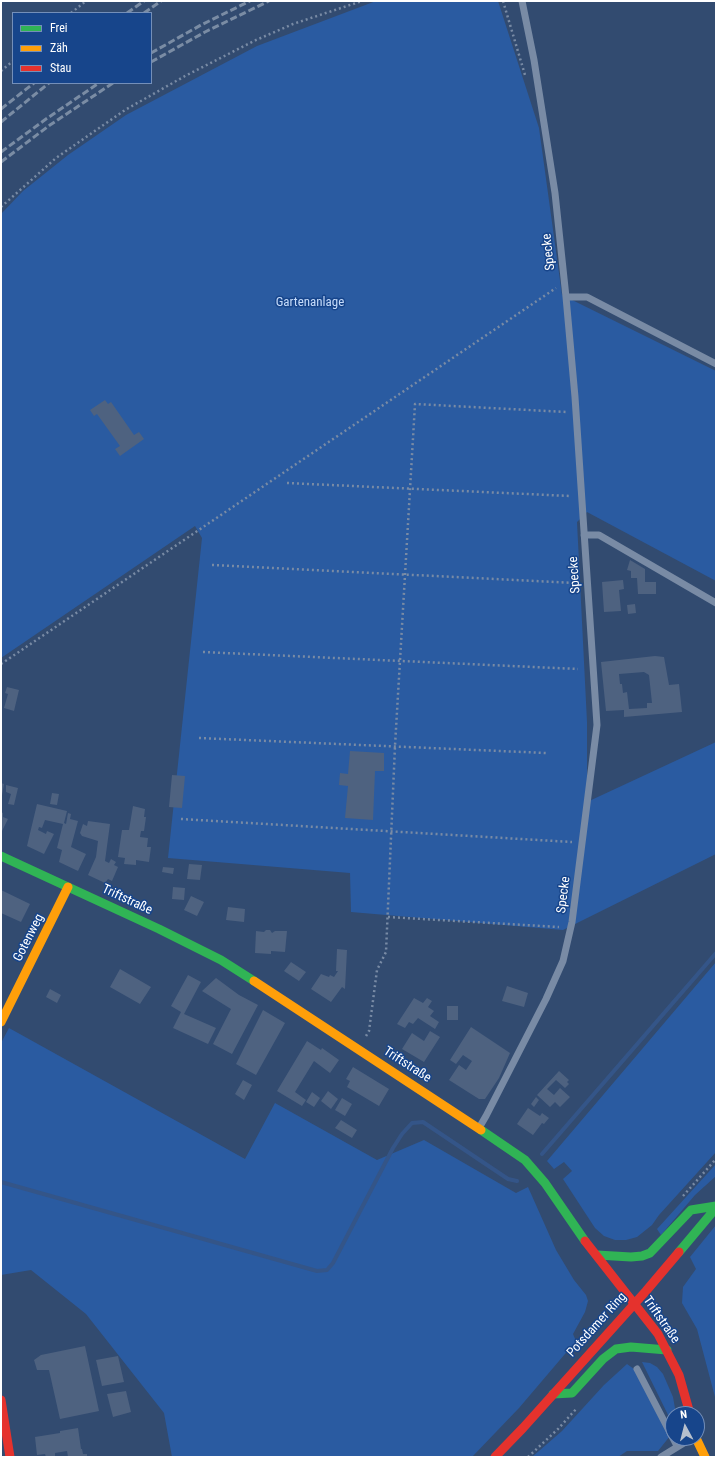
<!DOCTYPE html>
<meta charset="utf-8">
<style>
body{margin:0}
#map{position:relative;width:717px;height:1458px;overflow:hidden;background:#324b70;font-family:"Roboto Condensed",sans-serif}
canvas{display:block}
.frame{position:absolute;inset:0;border:2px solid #fff;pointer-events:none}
.legend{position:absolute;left:12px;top:12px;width:140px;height:72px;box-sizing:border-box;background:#17458b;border:1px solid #748fb9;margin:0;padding:5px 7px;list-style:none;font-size:12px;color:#fff}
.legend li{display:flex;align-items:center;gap:8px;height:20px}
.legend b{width:20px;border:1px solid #748fb9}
.north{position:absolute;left:665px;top:1406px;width:40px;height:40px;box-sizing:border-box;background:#17458b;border:1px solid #748fb9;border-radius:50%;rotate:353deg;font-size:11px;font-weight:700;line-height:16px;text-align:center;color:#fff}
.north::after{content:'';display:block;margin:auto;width:14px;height:18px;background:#b7c0cd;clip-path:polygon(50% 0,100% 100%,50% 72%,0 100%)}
</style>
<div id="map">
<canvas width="717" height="1458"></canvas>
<div class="frame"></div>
<ul class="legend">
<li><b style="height:5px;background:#30b455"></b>Frei</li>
<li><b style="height:5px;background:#ff9f0a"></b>Zäh</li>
<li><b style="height:5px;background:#e5322d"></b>Stau</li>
</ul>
<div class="north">N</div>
</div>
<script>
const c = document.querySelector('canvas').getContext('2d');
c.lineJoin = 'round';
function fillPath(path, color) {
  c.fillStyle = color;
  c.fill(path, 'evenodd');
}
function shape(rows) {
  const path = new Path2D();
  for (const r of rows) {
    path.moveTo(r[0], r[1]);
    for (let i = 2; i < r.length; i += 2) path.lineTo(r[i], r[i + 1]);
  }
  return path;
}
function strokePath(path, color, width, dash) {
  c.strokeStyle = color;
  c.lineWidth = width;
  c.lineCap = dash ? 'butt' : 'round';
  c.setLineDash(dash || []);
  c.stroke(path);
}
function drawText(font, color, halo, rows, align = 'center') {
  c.font = font + ' "Roboto Condensed",sans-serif';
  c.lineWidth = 3;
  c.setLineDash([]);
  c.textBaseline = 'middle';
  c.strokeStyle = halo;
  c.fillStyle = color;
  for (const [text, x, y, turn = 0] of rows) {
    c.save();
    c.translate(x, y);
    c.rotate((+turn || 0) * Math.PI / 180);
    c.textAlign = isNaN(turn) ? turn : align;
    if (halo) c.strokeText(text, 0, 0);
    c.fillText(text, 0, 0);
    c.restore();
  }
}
const green = shape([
 [376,1,498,1,539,128,562,295,716,371,716,581,587,512,577,522,587,722,587,802,716,742,716,854,563,930,351,912,350,873,168,858,202,538,195,526,1,658,1,214,23,191,68,155,126,115,257,46],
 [716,962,716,1152,659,1215,652,1225,637,1237,626,1240,615,1240,604,1236,595,1228,563,1179,572,1171,564,1162,554,1169,547,1161],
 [9,1028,245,1159,275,1103,377,1160,424,1140,516,1193,528,1187,556,1250,574,1280,586,1295,588,1301,585,1312,573,1334,576,1341,519,1408,472,1457,172,1457,164,1413,86,1314,31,1270,1,1275,1,1043],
 [716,1164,716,1176,695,1195,661,1235,657,1229],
 [716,1225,716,1396,715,1397,697,1329,682,1303,683,1287,696,1269,690,1257],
 [642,1362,650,1363,657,1367,663,1374,673,1397,676,1414,673,1414,673,1425],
 [627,1364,634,1369,670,1436,658,1451,627,1451,618,1457,532,1457,562,1431,604,1385]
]);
const stream = shape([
 [542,1154,716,953],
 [1,1182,317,1271,327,1270,333,1263,393,1148,402,1134,412,1123,423,1122,508,1179,517,1181]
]);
const building = shape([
 [105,400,108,404,111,402,134,435,139,432,144,439,120,456,115,449,120,446,97,414,94,416,90,410],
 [630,560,645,569,645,582,656,582,656,594,638,594,637,578,631,578,631,571,627,570],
 [623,580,624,589,619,590,621,611,604,612,602,582],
 [635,604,636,613,628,614,627,605],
 [655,656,664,657,669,685,679,684,682,712,624,717,624,710,606,711,601,662],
 [644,672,649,675,652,703,647,703,647,708,629,709,627,692,623,693,622,684,620,684,619,674],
 [7,687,19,690,14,711,4,708,8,694,5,693],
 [350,751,384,753,384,771,375,771,373,820,345,818,348,786,339,785,340,773,348,774],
 [172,775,185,776,182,808,169,807],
 [1,783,4,784,1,801],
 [6,785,18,788,14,805,8,804,11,794,6,792],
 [52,793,59,794,57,805,50,804],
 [37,804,67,811,64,823,66,824,68,813,71,814,70,819,78,821,71,847,86,854,78,871,59,862,62,850,57,848,63,824,45,820,42,828,39,827,38,830,46,834,47,831,54,834,44,854,27,846],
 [133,806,145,809,144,817,146,817,144,831,141,831,140,837,148,838,147,847,151,847,149,862,136,860,136,865,124,864,125,858,118,857,122,830,129,830],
 [1,812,3,813,3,817,8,819,1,833],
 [88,821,110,824,105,861,109,863,111,859,116,862,114,865,118,867,112,881,108,879,105,883,88,875,96,857,98,841,82,836,80,833,83,824,87,826],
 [189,864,202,865,200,880,187,879],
 [163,867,174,868,173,874,162,872],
 [173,887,185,888,184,900,172,899],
 [1,890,30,904,21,922,1,913],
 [191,896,204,902,197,916,184,910],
 [228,907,245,909,244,922,226,920],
 [266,930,270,930,272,933,275,931,287,931,285,952,271,951,271,954,255,953,256,931,264,932],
 [337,949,347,950,345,989,342,987,331,1002,311,989,321,974,329,977,330,975,334,977,338,971,336,971],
 [291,962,306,972,299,981,284,971],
 [120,969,151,987,140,1004,110,987],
 [188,975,201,982,184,1014,216,1028,208,1044,173,1028,181,1012,171,1006],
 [216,978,239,995,258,1005,232,1054,213,1044,231,1009,202,991],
 [507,986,528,993,524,1007,502,1001],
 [50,989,61,995,57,1003,46,997],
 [414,998,423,1003,427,998,432,1001,428,1007,434,1011,430,1016,439,1022,435,1029,418,1018,413,1024,409,1022,405,1028,397,1024],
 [447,1006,458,1006,458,1020,447,1020],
 [263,1010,285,1023,256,1075,236,1064],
 [471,1027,510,1053,499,1078,485,1099,479,1099,449,1080,459,1065,466,1070,472,1061,463,1055,456,1064,450,1060],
 [430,1031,440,1037,424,1062,402,1049,412,1033,424,1041],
 [307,1041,321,1050,322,1048,339,1060,330,1073,314,1061,295,1092,306,1100,302,1106,277,1091],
 [353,1067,389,1089,379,1106,347,1087,350,1081,346,1079],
 [559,1071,569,1080,567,1082,569,1084,565,1088,556,1080,547,1089,554,1095,560,1088,570,1097,560,1107,555,1102,550,1107,537,1095],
 [243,1080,252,1085,244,1100,235,1094],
 [328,1091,338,1099,331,1109,321,1101],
 [312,1092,320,1098,314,1107,306,1102],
 [536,1097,539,1100,534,1107,531,1104],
 [342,1098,352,1104,345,1116,335,1110],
 [528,1108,540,1116,542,1113,549,1118,544,1124,542,1123,533,1135,517,1124],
 [341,1120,357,1130,352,1138,335,1128],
 [85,1346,99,1411,60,1419,49,1370,37,1370,34,1360,41,1355],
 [118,1356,124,1382,102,1386,96,1360],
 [126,1391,131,1412,113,1417,107,1394],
 [78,1428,81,1449,82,1449,83,1454,87,1454,87,1457,68,1457,67,1451,55,1453,55,1457,46,1457,45,1454,37,1455,35,1437,60,1433,60,1431]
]);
const path = shape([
 [503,1,525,75],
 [71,13,86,1],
 [1,71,13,61],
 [1,207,56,158,125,110,185,76,256,40,293,24,362,1],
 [287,483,570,496],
 [212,565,576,583],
 [203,652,578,669],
 [1,664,556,288],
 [199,738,546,753],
 [181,819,572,842],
 [388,917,559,927],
 [366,1036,369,1031,377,970,386,952,395,746,415,404,566,412],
 [683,1196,716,1159],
 [528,1457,558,1429,577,1408]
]);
const lane = shape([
 [566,297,587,297,716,364],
 [584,535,599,535,716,603],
 [479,1128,486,1116,546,999,563,961,572,922,597,725,575,397,566,297,555,193,534,60,522,1],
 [637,1369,677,1446],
 [661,1457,692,1438]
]);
const fast = shape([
 [1,856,159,929,221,960,254,981],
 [481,1130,525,1160,545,1183,585,1241],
 [679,1252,716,1208],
 [597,1255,631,1257,642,1256,650,1253,691,1210,716,1206],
 [553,1394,572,1393,603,1359,616,1349,631,1347,667,1350]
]);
const slow = shape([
 [254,981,481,1130],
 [1,1022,68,887],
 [696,1438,705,1457]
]);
const jam = shape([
 [585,1241,658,1334,679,1375,690,1414],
 [1,1400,10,1457],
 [495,1457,523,1428,646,1291,679,1252]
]);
const rail = shape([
 [127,13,144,1],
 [144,13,161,1],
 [151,53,201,25,250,1],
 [151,62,205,32,269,1],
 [1,109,34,83],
 [1,122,49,83],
 [1,152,46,119,99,83],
 [1,162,50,125,113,83]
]);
const streetNames = [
 ["Specke",549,252,-96],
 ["Specke",575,575,-94],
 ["Specke",564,895,-83],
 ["Triftstraße",127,900,25],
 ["Gotenweg",29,938,-63],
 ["Triftstraße",407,1065,33],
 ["Triftstraße",661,1320,55],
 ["Potsdamer Ring",597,1325,-48]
];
const parkNames = [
 ["Gartenanlage",310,303]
];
fillPath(green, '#2a5ba1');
strokePath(stream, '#345588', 4);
fillPath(building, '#4e6280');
strokePath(path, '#798ba5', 2.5, [2, 3]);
strokePath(lane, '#798ba5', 7);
strokePath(fast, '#30b455', 9);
strokePath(slow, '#ff9f0a', 9);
strokePath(jam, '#e5322d', 9);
strokePath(rail, '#7a8ca4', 3, [7, 3]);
drawText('13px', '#fff', '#17458b', streetNames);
drawText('13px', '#c6dcfb', '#17458b', parkNames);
</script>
